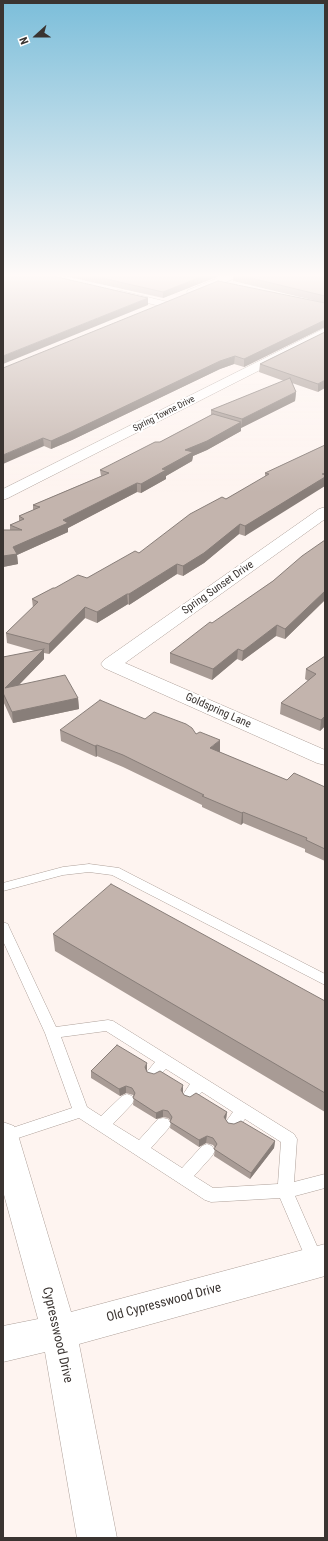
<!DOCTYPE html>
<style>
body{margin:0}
#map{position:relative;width:328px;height:1541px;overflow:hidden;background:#fef4f0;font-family:"Roboto Condensed",sans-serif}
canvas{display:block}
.frame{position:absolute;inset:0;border:4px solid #3a3431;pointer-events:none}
.north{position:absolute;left:16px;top:16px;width:40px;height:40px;-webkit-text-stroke:3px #fff;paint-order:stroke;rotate:249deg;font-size:11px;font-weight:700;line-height:16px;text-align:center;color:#3a3431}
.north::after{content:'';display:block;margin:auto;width:14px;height:18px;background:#3a3431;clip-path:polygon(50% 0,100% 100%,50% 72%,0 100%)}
</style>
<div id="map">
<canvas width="328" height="1541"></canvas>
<div class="frame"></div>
<div class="north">N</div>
</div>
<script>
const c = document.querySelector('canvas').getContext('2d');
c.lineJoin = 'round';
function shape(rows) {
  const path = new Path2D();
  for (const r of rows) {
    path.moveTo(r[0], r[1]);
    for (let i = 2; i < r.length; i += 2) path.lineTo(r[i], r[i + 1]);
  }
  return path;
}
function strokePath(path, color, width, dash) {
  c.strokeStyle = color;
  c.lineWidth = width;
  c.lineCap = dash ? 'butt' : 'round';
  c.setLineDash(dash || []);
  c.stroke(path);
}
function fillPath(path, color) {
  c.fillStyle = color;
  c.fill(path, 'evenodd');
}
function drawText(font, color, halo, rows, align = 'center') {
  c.font = font + ' "Roboto Condensed",sans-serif';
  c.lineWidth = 4;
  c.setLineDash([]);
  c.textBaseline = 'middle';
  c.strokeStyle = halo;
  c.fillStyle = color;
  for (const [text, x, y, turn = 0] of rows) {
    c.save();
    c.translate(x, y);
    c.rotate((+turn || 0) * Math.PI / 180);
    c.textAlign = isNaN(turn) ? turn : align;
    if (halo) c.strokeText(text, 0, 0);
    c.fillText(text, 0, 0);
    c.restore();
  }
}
const lane = shape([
 [89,864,119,868,325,974,325,985,112,875,89,872,63,875,3,891,3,883,63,867,89,864],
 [3,922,8,924,9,927,56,1027,108,1020,113,1021,294,1134,297,1139,294,1182,325,1174,325,1188,295,1196,324,1262,322,1268,316,1270,310,1268,280,1198,211,1202,205,1200,79,1118,3,1143,3,1131,72,1108,45,1033,3,941,3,922],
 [106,1031,155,1062,146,1073,148,1077,153,1079,158,1077,166,1069,190,1084,182,1096,184,1100,189,1102,194,1100,202,1092,233,1112,225,1123,228,1128,233,1129,238,1128,245,1119,281,1142,278,1184,213,1188,194,1176,212,1156,215,1151,212,1146,207,1144,202,1146,182,1168,151,1148,168,1129,171,1124,168,1119,163,1118,158,1119,139,1140,113,1124,132,1104,134,1100,132,1096,127,1094,122,1096,101,1116,87,1107,61,1037,106,1031]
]);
const street = shape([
 [223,276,237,276,236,278,196,294,188,294,187,292,188,290,223,276],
 [118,290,168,302,170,304,164,307,114,295,113,293,118,290],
 [325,328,325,337,8,498,3,500,3,489,325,328],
 [325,507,325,519,125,663,325,750,325,765,317,763,104,668,101,664,104,660,319,509,325,507]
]);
const secondary = shape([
 [3,1122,14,1126,18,1135,71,1312,325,1244,325,1276,79,1344,117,1538,77,1538,45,1352,3,1362,3,1326,38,1319,3,1191,3,1122]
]);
const wall = shape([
 [64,276,219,276,163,298],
 [233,276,325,276,325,303,233,281],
 [325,303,325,327,244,367,234,364,220,369,72,440,51,449,44,446,3,368],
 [325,332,318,392,292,383,296,392,295,401,241,428,241,431,207,450,193,456,192,461,166,476,166,479,141,493,137,492,68,528,68,532,17,555,18,564,3,567,3,530,10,530,10,525,19,521,19,516,33,510,33,505,101,476,100,470,160,442,211,415,211,410,284,381,259,372,260,364],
 [325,445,245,536,239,534,204,563,183,576,177,574,129,605,128,604,97,623,85,618,49,654,44,653,44,659,20,684,78,698,79,709,13,723,3,701,3,657,35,651,7,643,6,633,33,608,32,599,55,588,87,578,139,553,226,499,265,477,265,473],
 [325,540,325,600,285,639,276,636,242,661,237,659,212,680,170,663,170,653,273,581],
 [325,656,325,726,320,731,280,714,281,703,308,681,305,679,306,669],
 [145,719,196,734,219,752,287,780,325,787,325,861,305,852,305,849,243,823,241,825,202,807,202,805,123,767,97,756,96,757,61,741,60,730],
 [53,934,325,1001,325,1112,55,951],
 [147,1070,147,1072,183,1092,182,1093,184,1095,227,1112,226,1120,228,1123,275,1141,274,1148,250,1179,214,1156,215,1148,213,1145,206,1143,199,1147,170,1128,171,1121,168,1118,163,1117,156,1119,133,1105,134,1097,133,1095,126,1093,120,1096,91,1078,91,1071]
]);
const shadedWall = shape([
 [203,276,219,276,163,298,163,292],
 [148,298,148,305,3,364,3,356],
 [325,320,325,327,244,367,244,359],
 [235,356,234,364,220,369,72,440,51,449,51,441,220,361],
 [325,380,325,388,318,392,318,384],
 [296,392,295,401,241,428,242,419],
 [241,422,241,431,207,450,193,456,192,461,166,476,166,479,141,493,141,484,162,469,185,450],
 [43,438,44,446,3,464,3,455],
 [325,473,325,486,245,536,245,526],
 [137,483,137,492,68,528,68,532,17,555,18,564,3,567,3,556,13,547,63,520],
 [240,524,239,534,204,563,183,576,183,566],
 [177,564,177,574,129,605,129,594],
 [325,591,325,600,285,639,285,629],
 [127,594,128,604,97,623,97,612],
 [85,607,85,618,49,654,49,644],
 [277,625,276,636,242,661,243,651],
 [44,649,44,659,6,698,5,688],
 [238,649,237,659,212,680,213,669],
 [78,698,79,709,13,723,12,712],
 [325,716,325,726,320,731,321,720],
 [220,740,220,752,210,759,210,748],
 [97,745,97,756,96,757,95,746],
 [243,812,243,823,241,825,242,813],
 [147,1063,147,1070,145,1074,145,1067],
 [183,1085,183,1092,181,1097,181,1090],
 [126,1086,126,1093,120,1096,119,1089],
 [163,1110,163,1117,156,1119,156,1113],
 [227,1112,226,1119,224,1124,224,1117],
 [207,1136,206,1143,199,1147,199,1140],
 [275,1141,274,1148,250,1179,251,1173]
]);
const building = shape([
 [3,276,53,276,148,298,3,356,3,276],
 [93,276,203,276,163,292,93,276],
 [242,276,325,276,325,296,242,276],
 [218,281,325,303,325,320,244,359,235,356,220,361,71,432,51,441,43,438,3,455,3,368,218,281],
 [325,332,325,380,318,384,260,364,325,332],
 [290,378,296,392,242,419,211,410,290,378],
 [213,414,241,422,207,441,185,450,193,452,162,469,166,470,141,484,137,483,63,520,68,523,13,547,17,554,3,556,3,530,22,530,10,525,24,519,19,516,40,507,33,505,109,473,100,470,155,442,160,442,213,414],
 [325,445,325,473,322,474,325,475,325,477,245,526,240,524,204,553,183,566,177,564,129,594,127,594,97,612,85,607,49,644,6,633,38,602,32,599,53,588,55,588,78,575,87,578,135,551,139,553,190,514,222,497,226,499,269,474,265,473,325,445],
 [325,540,325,591,285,629,277,625,243,651,238,649,213,669,170,653,210,622,212,623,273,581,302,556,325,540],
 [44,649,5,688,65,675,78,698,12,712,3,693,3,657,44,649],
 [325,656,325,716,321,720,281,703,316,674,306,669,325,656],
 [100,700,145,719,154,712,186,724,192,728,196,734,200,732,220,740,210,748,287,780,294,773,325,787,325,849,306,840,307,838,243,812,242,813,202,796,204,795,123,755,97,745,95,746,60,730,100,700],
 [111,884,325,1001,325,1093,53,934,111,884],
 [117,1045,147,1063,145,1067,147,1072,154,1074,160,1071,183,1085,181,1090,184,1095,190,1097,196,1093,227,1112,224,1117,228,1123,234,1124,241,1121,275,1141,251,1173,214,1149,217,1144,213,1138,207,1136,199,1140,170,1122,172,1117,168,1111,163,1110,156,1113,133,1098,135,1093,132,1088,126,1086,119,1089,91,1071,117,1045]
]);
const farStreetnames = [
 ["Spring Towne Drive",164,414,-27]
];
const streetNames = [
 ["Spring Sunset Drive",218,588,-35],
 ["Goldspring Lane",218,711,24]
];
const nearStreetnames = [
 ["Old Cypresswood Drive",164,1303,-15],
 ["Cypresswood Drive",57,1335,77]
];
strokePath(lane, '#aea099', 1);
strokePath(street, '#aea099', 1);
strokePath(secondary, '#aea099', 1);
fillPath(lane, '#fff');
fillPath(street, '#fff');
fillPath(secondary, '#fff');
fillPath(wall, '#a89b95');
fillPath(shadedWall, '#887e79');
fillPath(building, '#c3b4ad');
strokePath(building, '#887e79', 1);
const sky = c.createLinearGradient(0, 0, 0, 492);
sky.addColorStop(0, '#7cbeda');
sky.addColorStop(0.56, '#fffaf8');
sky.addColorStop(1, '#fffaf800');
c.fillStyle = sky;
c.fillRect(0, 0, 328, 492);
drawText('9px', '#3a3431', '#fff', farStreetnames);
drawText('11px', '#3a3431', '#fff', streetNames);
drawText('13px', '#3a3431', '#fff', nearStreetnames);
</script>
